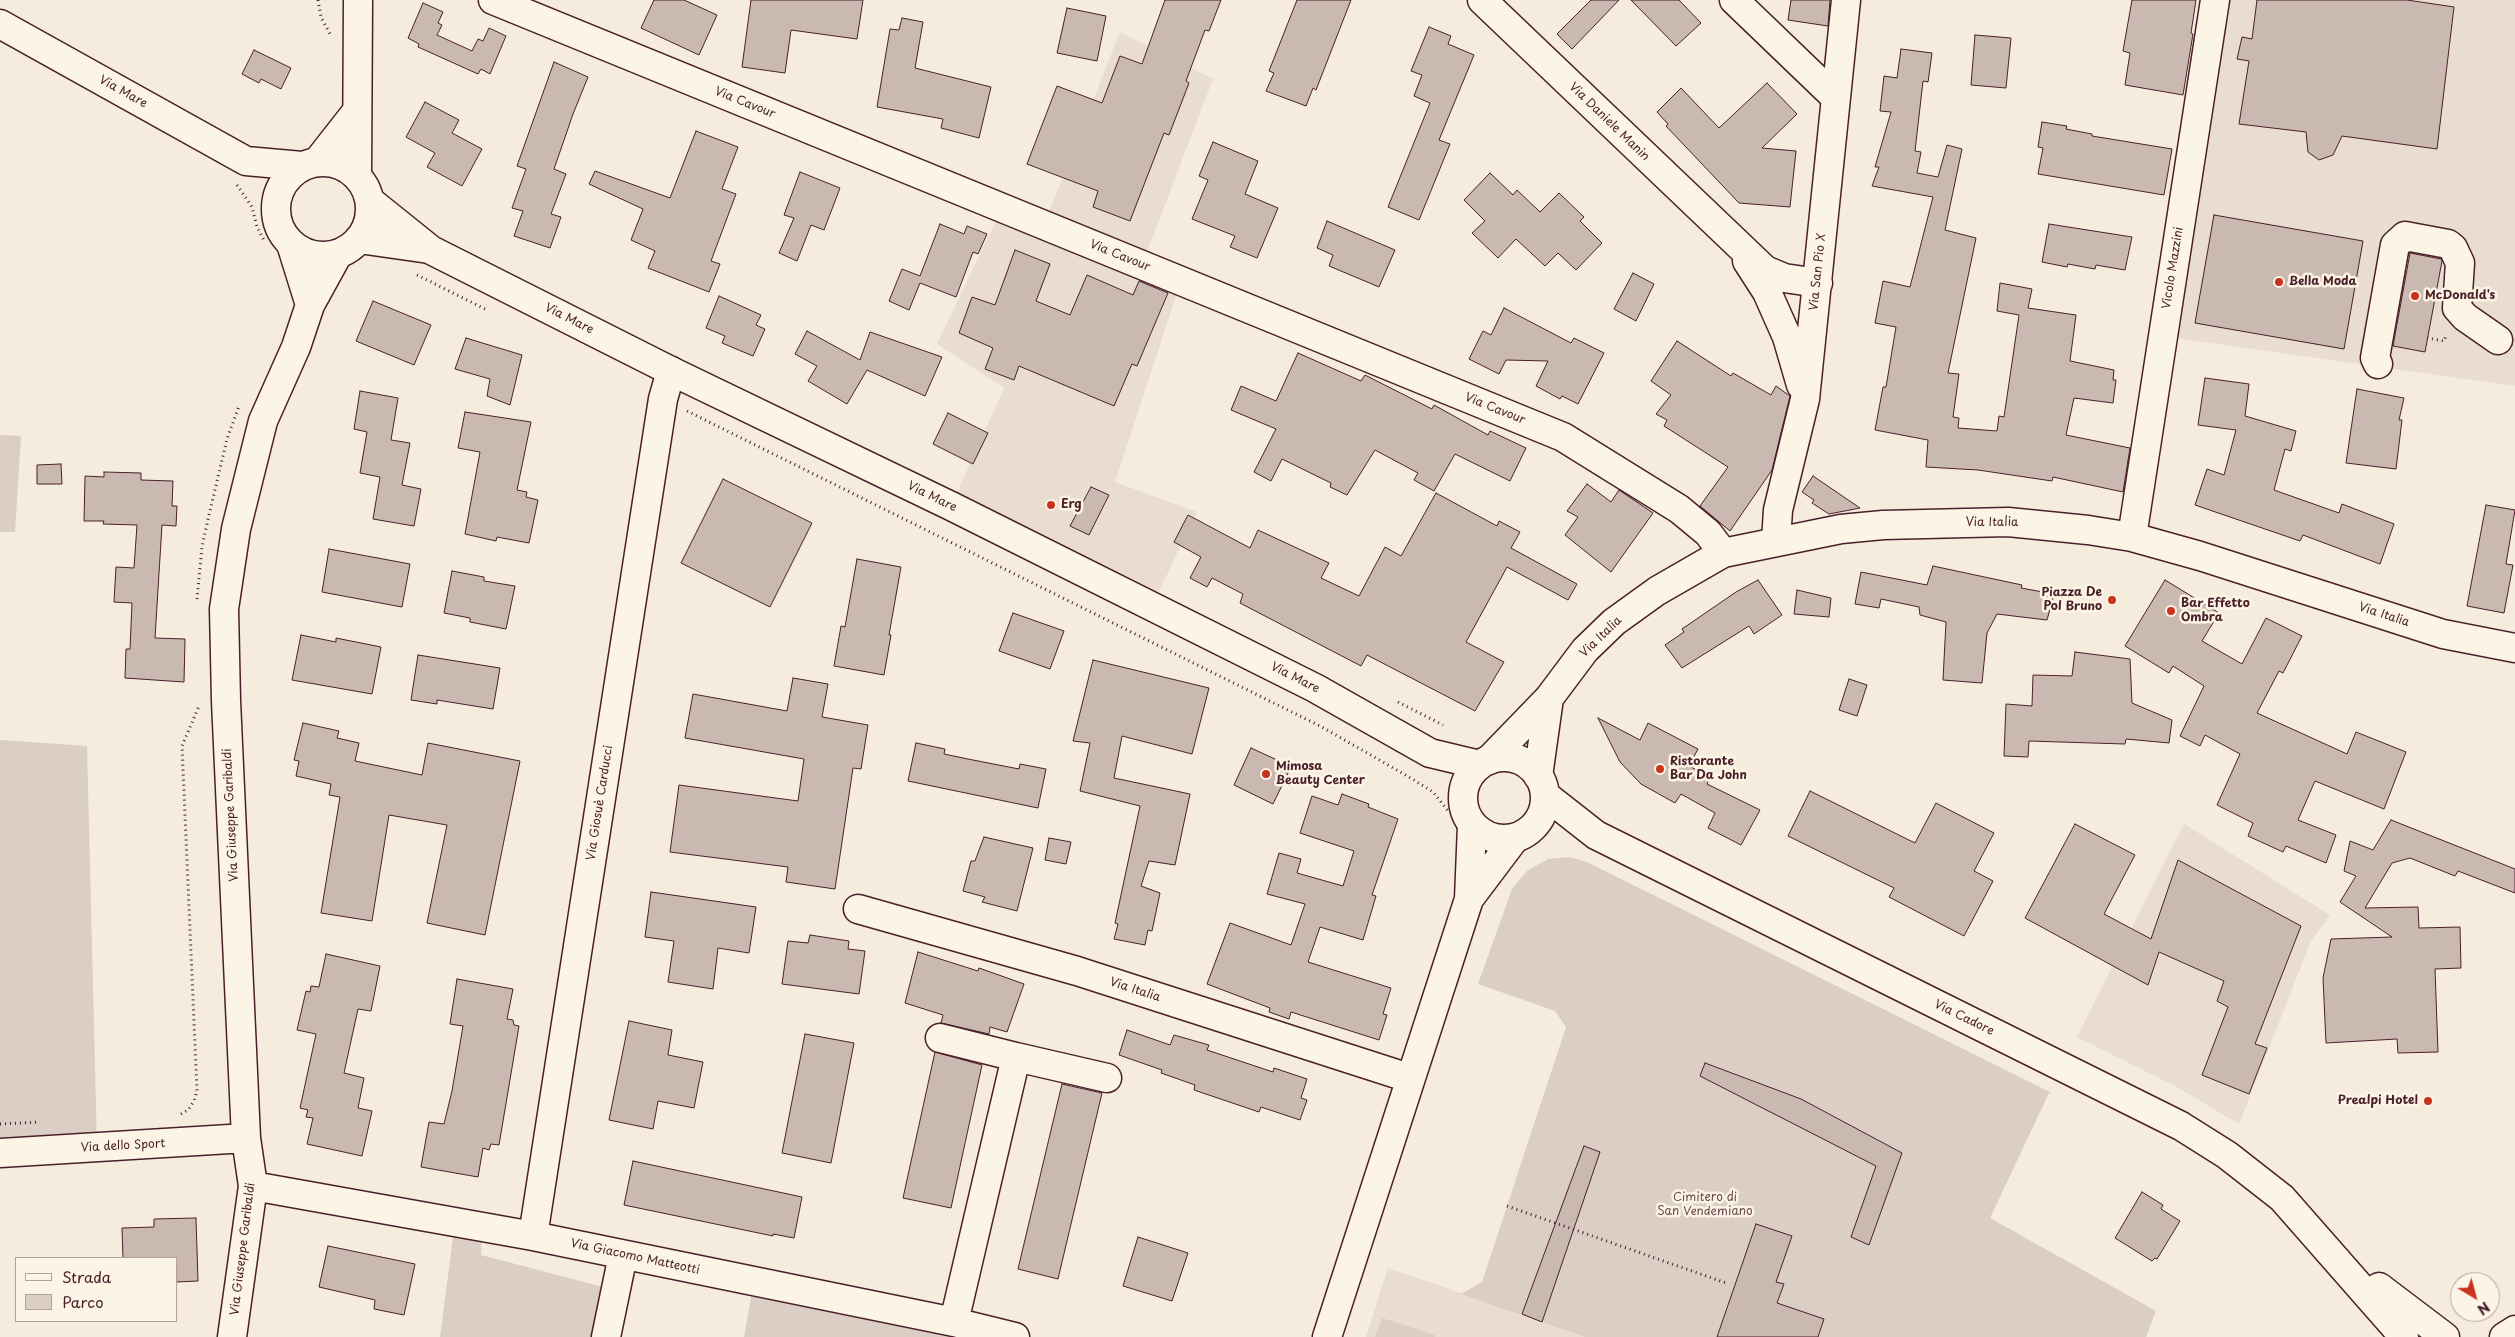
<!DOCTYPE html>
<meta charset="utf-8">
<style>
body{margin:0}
#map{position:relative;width:2515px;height:1337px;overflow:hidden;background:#f5ecde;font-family:"Playpen Sans",sans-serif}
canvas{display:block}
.legend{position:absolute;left:15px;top:1257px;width:162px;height:65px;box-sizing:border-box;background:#fcf5e5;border:1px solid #b59f9b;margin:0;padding:6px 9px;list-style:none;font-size:15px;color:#4a1f2b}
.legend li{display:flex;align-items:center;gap:10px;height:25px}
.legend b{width:25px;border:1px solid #b59f9b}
.north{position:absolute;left:2450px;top:1272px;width:50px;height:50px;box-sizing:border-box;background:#fcf5e5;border:1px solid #b59f9b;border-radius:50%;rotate:143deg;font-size:14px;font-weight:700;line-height:20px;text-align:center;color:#4a1f2b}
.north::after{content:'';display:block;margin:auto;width:18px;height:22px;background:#c8321e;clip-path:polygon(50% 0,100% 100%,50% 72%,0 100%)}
</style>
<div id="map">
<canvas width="2515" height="1337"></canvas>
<ul class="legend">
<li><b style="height:6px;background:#fcf5e5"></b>Strada</li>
<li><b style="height:14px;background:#dbcec4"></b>Parco</li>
</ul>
<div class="north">N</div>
</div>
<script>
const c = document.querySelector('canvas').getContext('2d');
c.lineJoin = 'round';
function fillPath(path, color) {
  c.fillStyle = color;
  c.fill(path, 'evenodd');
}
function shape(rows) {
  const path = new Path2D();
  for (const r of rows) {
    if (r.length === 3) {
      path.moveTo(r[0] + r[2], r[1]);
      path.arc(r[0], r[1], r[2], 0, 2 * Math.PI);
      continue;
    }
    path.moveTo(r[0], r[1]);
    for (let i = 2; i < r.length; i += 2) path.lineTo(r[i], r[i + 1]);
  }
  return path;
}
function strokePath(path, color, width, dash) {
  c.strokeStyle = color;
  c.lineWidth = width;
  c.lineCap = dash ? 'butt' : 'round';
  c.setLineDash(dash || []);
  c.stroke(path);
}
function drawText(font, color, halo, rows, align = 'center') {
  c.font = font + ' "Playpen Sans",sans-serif';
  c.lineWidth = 5;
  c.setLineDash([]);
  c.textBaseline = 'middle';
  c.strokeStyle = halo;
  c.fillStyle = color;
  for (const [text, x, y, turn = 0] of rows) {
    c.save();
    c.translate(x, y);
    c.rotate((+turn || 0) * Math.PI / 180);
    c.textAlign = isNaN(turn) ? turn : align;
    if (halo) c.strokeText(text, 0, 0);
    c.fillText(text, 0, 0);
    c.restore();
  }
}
const built = shape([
 [2215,0,2515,0,2515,386,2162,336],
 [1120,32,1213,79,1142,265,1181,281,1115,482,1197,512,1152,606,951,506,1004,388,937,344,1002,208,1044,225],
 [2184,824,2330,915,2311,941,2239,1124,2177,1087,2077,1037],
 [1388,1268,1522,1314,1585,1337,1366,1337]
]);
const green = shape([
 [0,435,21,436,15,532,0,532],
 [0,740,87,746,97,1147,0,1153],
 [1570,857,1587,862,2052,1093,2049,1093,1990,1218,2156,1311,2146,1337,1585,1337,1461,1294,1482,1282,1566,1027,1555,1011,1478,984,1512,889,1528,870,1548,859],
 [455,1222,482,1227,481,1255,630,1294,621,1337,440,1337],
 [754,1281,1015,1337,744,1337],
 [1382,1318,1435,1335,1435,1337,1375,1337]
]);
const building = shape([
 [654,0,684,0,717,15,699,55,641,28,654,0],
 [751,0,863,0,857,39,791,30,785,73,742,67,751,0],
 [1165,0,1221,0,1209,31,1205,30,1186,81,1189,83,1169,135,1164,133,1130,221,1093,207,1098,191,1027,164,1057,86,1102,103,1120,56,1142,64,1165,0],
 [1297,0,1351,0,1316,90,1313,88,1306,106,1266,91,1274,73,1269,71,1297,0],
 [1591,0,1619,0,1572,49,1557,34,1591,0],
 [1631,0,1679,0,1701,23,1676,46,1631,0],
 [1791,0,1830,0,1828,26,1788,20,1791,0],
 [2132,0,2196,0,2191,33,2193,34,2183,95,2125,85,2130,53,2123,51,2132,0],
 [2257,0,2407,0,2454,7,2437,149,2342,136,2333,155,2319,160,2308,152,2306,132,2239,124,2249,61,2237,59,2242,37,2252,39,2257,0],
 [423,3,443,12,438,23,442,25,437,35,472,51,478,39,483,41,489,28,506,36,490,74,481,69,478,74,418,47,419,44,408,38,423,3],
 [1067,8,1106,16,1097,61,1057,53,1067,8],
 [902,18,923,22,915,68,991,87,979,138,941,128,943,119,877,107,890,29,899,30,902,18],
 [1429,27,1451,36,1448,44,1474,55,1439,140,1450,144,1419,220,1388,207,1430,103,1414,96,1422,75,1411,71,1429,27],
 [1975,35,2011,38,2006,88,1971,85,1975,35],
 [1901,49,1932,53,1928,82,1923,81,1915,151,1921,152,1917,173,1938,177,1947,145,1962,149,1945,230,1976,238,1948,373,1959,374,1953,417,1959,418,1958,428,1997,431,1999,416,2004,417,2019,315,1997,311,2000,283,2032,289,2028,308,2076,315,2070,361,2114,370,2113,380,2116,380,2113,403,2074,398,2066,435,2130,448,2123,492,2053,477,2052,481,1978,470,1926,467,1928,440,1875,430,1883,387,1886,387,1896,327,1875,323,1883,281,1910,287,1933,197,1872,186,1879,167,1875,167,1891,112,1880,111,1884,76,1897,78,1901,49],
 [254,50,291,68,281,89,261,79,259,83,242,74,254,50],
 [554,62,588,77,573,114,554,169,566,174,551,214,561,217,550,248,514,236,523,211,512,208,526,169,517,166,554,62],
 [1767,83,1797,114,1762,148,1796,151,1790,207,1739,203,1666,126,1668,124,1657,112,1681,88,1719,128,1767,83],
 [425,102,459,120,452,133,482,149,462,186,427,167,435,153,406,137,425,102],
 [2042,122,2067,126,2066,129,2092,134,2092,136,2172,149,2164,195,2038,174,2043,148,2038,147,2042,122],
 [696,131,738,147,722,189,736,194,711,261,720,264,709,292,648,268,655,251,631,240,643,209,589,184,595,171,670,198,696,131],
 [1213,142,1258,161,1245,194,1278,208,1257,258,1230,247,1235,236,1192,219,1208,180,1199,176,1213,142],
 [800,172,840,188,824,230,811,225,797,261,779,253,794,218,784,215,800,172],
 [1490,173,1513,195,1517,190,1540,212,1559,193,1584,217,1580,221,1602,243,1576,270,1558,253,1545,266,1516,239,1498,258,1472,233,1485,221,1464,200,1490,173],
 [2214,215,2363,241,2344,349,2195,323,2214,215],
 [1327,221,1395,250,1379,287,1329,266,1333,255,1317,248,1327,221],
 [940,224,964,234,967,226,987,234,978,254,973,252,956,297,920,283,909,310,889,301,902,269,920,276,940,224],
 [2049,224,2132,237,2125,270,2096,265,2095,269,2068,264,2067,267,2042,262,2049,224],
 [1015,250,1050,264,1036,301,1070,315,1087,275,1133,295,1139,281,1168,293,1137,366,1132,364,1114,406,1019,366,1014,380,985,369,993,348,959,333,972,297,995,305,1015,250],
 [2410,253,2441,259,2442,261,2425,352,2393,346,2410,253],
 [1633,273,1654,284,1636,321,1614,309,1633,273],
 [719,296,761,315,756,325,765,329,753,356,722,343,725,336,706,328,719,296],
 [373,301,431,325,414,365,356,341,373,301],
 [1504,308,1571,343,1574,338,1604,353,1578,404,1562,396,1560,399,1536,386,1548,361,1506,360,1499,374,1469,359,1483,331,1491,335,1504,308],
 [807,331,860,360,870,332,942,357,925,396,867,370,847,404,808,381,817,366,795,354,807,331],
 [466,338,522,355,510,405,487,396,490,379,455,369,466,338],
 [1677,341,1731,376,1733,373,1771,395,1776,386,1790,396,1772,470,1730,531,1700,506,1728,467,1664,426,1667,420,1656,414,1671,395,1651,381,1677,341],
 [1298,353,1361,381,1365,375,1432,409,1434,405,1488,435,1490,431,1526,448,1510,481,1455,454,1434,491,1414,480,1418,473,1375,450,1347,495,1330,487,1331,483,1282,459,1271,481,1254,472,1276,429,1231,410,1241,386,1276,401,1298,353],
 [2205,378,2249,384,2245,416,2296,431,2291,451,2285,449,2274,490,2339,513,2342,504,2394,524,2380,564,2303,535,2300,541,2195,505,2207,469,2224,475,2236,430,2198,425,2205,378],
 [2357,389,2404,398,2399,420,2402,420,2396,469,2346,463,2357,389],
 [360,391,398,398,391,440,410,443,402,485,421,489,414,526,373,519,380,477,360,473,367,432,354,429,360,391],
 [465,412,531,422,517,490,527,492,526,497,538,500,529,543,497,537,496,541,465,534,480,452,458,448,465,412],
 [948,413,988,433,973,464,933,444,948,413],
 [61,464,62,484,37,484,37,465,61,464],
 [104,472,141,473,141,480,173,481,172,506,177,506,176,526,162,525,155,638,185,639,184,682,125,678,126,649,130,649,132,603,114,602,116,567,134,568,137,525,103,524,104,521,84,521,85,476,104,477,104,472],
 [1813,476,1860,508,1829,514,1812,503,1814,500,1802,492,1813,476],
 [723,479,812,523,770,607,681,563,723,479],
 [1587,484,1611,502,1619,490,1653,513,1611,572,1565,535,1578,517,1567,511,1587,484],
 [1091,487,1109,495,1089,535,1070,526,1091,487],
 [1436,493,1497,526,1499,521,1520,532,1511,548,1577,584,1568,600,1507,567,1466,642,1504,662,1475,711,1367,655,1361,666,1240,603,1243,594,1212,578,1207,587,1190,578,1201,557,1174,542,1188,515,1250,548,1258,530,1329,563,1321,578,1359,596,1385,547,1401,556,1436,493],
 [2486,505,2515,510,2506,564,2513,565,2504,613,2467,606,2486,505],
 [329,549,410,564,402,607,322,592,329,549],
 [857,559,901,567,889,635,891,635,884,675,834,666,841,626,845,627,857,559],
 [1933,566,2022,585,2021,588,2054,594,2047,620,1997,614,1987,633,1982,683,1943,680,1946,622,1920,615,1919,607,1881,599,1879,608,1855,604,1861,572,1927,585,1933,566],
 [452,571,484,577,484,581,515,586,506,629,470,622,470,618,444,613,452,571],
 [1758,580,1782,615,1754,634,1749,626,1682,668,1665,645,1684,632,1682,629,1736,592,1758,580],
 [2165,580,2219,613,2202,641,2242,664,2266,618,2302,636,2283,673,2279,671,2257,713,2347,754,2356,732,2406,752,2384,809,2315,781,2298,820,2336,835,2326,863,2286,846,2283,852,2248,836,2253,823,2217,805,2240,754,2205,735,2200,746,2180,736,2204,686,2173,666,2169,673,2125,646,2165,580],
 [1797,590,1831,598,1829,617,1794,614,1797,590],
 [1013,613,1064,631,1050,669,999,651,1013,613],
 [301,635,336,642,336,638,381,647,372,694,292,680,301,635],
 [2075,652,2130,659,2132,703,2172,720,2169,743,2126,739,2125,744,2029,741,2028,757,2004,756,2006,704,2032,706,2033,675,2072,676,2075,652],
 [418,655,500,668,493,709,437,700,437,704,411,700,418,655],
 [1093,660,1209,688,1192,754,1122,736,1114,778,1190,794,1175,865,1149,861,1141,886,1160,893,1152,931,1148,930,1145,945,1114,939,1118,924,1115,923,1140,806,1080,791,1090,743,1073,741,1093,660],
 [793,678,828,684,822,717,868,725,861,769,853,768,835,889,786,882,788,867,670,852,679,785,798,801,804,759,685,738,693,694,787,711,793,678],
 [1849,679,1867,685,1857,716,1839,710,1849,679],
 [1598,718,1640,740,1648,723,1698,749,1689,766,1710,777,1707,784,1760,810,1741,845,1708,828,1715,813,1681,794,1675,803,1641,784,1620,762,1598,718],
 [303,723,339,731,337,738,359,743,355,761,422,775,428,743,520,761,485,935,427,923,447,825,389,815,372,921,321,913,340,797,329,795,331,784,296,776,299,761,294,760,303,723],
 [916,743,945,749,944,754,968,759,1019,769,1020,764,1046,769,1038,808,908,781,916,743],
 [1251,748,1288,765,1288,773,1273,804,1234,785,1251,748],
 [1810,791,1915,843,1936,803,1994,833,1974,871,1993,881,1964,936,1889,897,1894,888,1788,836,1810,791],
 [1342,794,1369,804,1368,807,1398,819,1372,895,1376,896,1363,940,1320,927,1308,962,1391,988,1383,1014,1387,1015,1379,1040,1291,1012,1289,1019,1269,1012,1270,1008,1207,984,1230,923,1291,945,1305,904,1267,894,1279,853,1301,859,1297,873,1343,886,1354,851,1300,833,1312,796,1338,805,1342,794],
 [2391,820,2515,869,2515,893,2458,871,2455,876,2410,858,2392,863,2365,908,2418,907,2419,928,2460,927,2461,968,2435,969,2438,1052,2398,1053,2397,1039,2326,1043,2323,978,2331,939,2392,937,2340,902,2356,876,2344,871,2350,841,2373,850,2391,820],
 [2075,824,2135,855,2104,914,2151,939,2178,860,2301,926,2255,1044,2267,1048,2249,1094,2202,1075,2228,1007,2217,1001,2224,981,2159,952,2148,985,2025,918,2075,824],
 [984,837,1033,848,1017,911,982,902,985,897,963,891,971,861,975,861,984,837],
 [1049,838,1071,842,1066,864,1045,860,1049,838],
 [651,892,756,907,749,953,718,948,713,989,668,982,674,941,645,937,651,892],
 [810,935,849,941,848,949,865,951,859,994,782,984,788,941,808,943,810,935],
 [918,952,978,971,979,968,1024,984,1007,1032,990,1027,989,1034,941,1023,943,1015,905,1003,918,952],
 [326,954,380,966,371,1011,358,1009,344,1073,364,1078,358,1108,372,1111,362,1156,307,1144,313,1118,306,1117,308,1110,300,1108,316,1034,297,1030,306,991,310,992,311,986,319,987,326,954],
 [457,979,513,989,507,1019,513,1020,514,1025,519,1026,499,1145,491,1144,489,1150,483,1148,478,1177,421,1167,429,1122,444,1124,452,1091,463,1026,450,1024,457,979],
 [629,1021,672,1030,668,1055,703,1062,694,1108,658,1101,653,1129,609,1120,629,1021],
 [1127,1030,1170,1045,1174,1035,1209,1045,1207,1050,1273,1072,1274,1068,1307,1079,1301,1098,1307,1100,1300,1120,1261,1107,1259,1112,1194,1090,1195,1085,1161,1073,1162,1070,1119,1055,1127,1030],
 [805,1034,854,1043,831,1163,782,1153,805,1034],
 [935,1052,982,1065,951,1208,903,1198,935,1052],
 [1705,1063,1801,1099,1902,1153,1869,1245,1851,1237,1876,1166,1700,1076,1705,1063],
 [1062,1084,1102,1093,1058,1279,1018,1269,1062,1084],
 [1584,1146,1600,1152,1542,1322,1522,1314,1584,1146],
 [633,1161,802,1197,794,1238,773,1234,773,1236,624,1205,633,1161],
 [2142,1192,2163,1205,2161,1209,2180,1221,2157,1259,2155,1258,2152,1261,2115,1238,2142,1192],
 [196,1218,198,1281,176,1282,176,1258,123,1258,122,1228,154,1227,154,1219,196,1218],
 [1756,1224,1792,1236,1776,1282,1784,1284,1777,1303,1824,1319,1818,1337,1717,1337,1756,1224],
 [1138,1237,1188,1253,1172,1301,1123,1286,1138,1237],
 [328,1246,415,1264,404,1315,374,1309,375,1300,319,1287,328,1246]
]);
const path = shape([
 [318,0,321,17,331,36],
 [237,185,252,207,257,227,265,242],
 [417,275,487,310],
 [2427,338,2444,341,2446,335],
 [687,411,1322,727,1414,780,1433,792,1449,812],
 [197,599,202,547,209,515,227,439,239,406],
 [1398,702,1443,725],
 [181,1114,188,1110,194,1101,197,1091,182,746,199,706],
 [0,1124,40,1122],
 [1507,1206,1726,1283]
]);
const minor = shape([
 [493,0,1563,437,1679,509,1708,533,1723,553],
 [1482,0,1765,270,1784,278,1818,283],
 [1734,0,1835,97],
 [317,162,357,111],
 [357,176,358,0],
 [291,244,310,305],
 [1747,261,1767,292,1787,337,1801,385],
 [2378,364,2375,358,2395,245,2405,236,2448,244,2453,248,2460,263,2457,308,2465,317,2498,340],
 [2132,537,2215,0],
 [1776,541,1778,510,1805,399,1846,0],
 [1489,760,1549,698,1585,650,1614,622,1657,591,1723,553,1841,529,1883,525,2008,522,2088,530,2132,537,2200,556,2443,634,2515,648],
 [1538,776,1549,698],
 [1469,899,1515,838],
 [858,909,1077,971,1409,1078],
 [940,1038,1016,1057],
 [0,1153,246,1138],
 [253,1186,533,1236,954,1322,1015,1337],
 [533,1236,663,399,671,371],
 [954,1322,1016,1057,1107,1078],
 [232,1337,253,1186,246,1138,226,701,224,609,236,529,263,421,296,347,310,305,338,254],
 [606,1337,623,1255],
 [1327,1337,1469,899,1472,825]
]);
const major = shape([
 [0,24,246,161,302,166],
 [323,209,47],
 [370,201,431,250,671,371,951,506,1315,688,1430,753,1480,765],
 [359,239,429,249],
 [1504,798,41],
 [1545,795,1596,835,2181,1126,2227,1155,2282,1198,2404,1337],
 [2379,1287,2445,1337],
 [2504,1337,2515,1330]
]);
const markers = [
 [2279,282,5,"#c8321e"],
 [2415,296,5,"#c8321e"],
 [1051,505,5,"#c8321e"],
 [2112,600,5,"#c8321e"],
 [2171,611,5,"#c8321e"],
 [1660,769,5,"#c8321e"],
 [1266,774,5,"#c8321e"],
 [2428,1101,5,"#c8321e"]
];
const streetNames = [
 ["Via Mare",123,92,29],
 ["Via Cavour",745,103,22],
 ["Via Daniele Manin",1609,122,44],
 ["Via Cavour",1120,256,22],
 ["Vicolo Mazzini",2173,268,-81],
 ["Via San Pio X",1818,272,-84],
 ["Via Mare",569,319,27],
 ["Via Cavour",1495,409,22],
 ["Via Mare",932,497,26],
 ["Via Italia",1992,523],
 ["Via Italia",2384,615,18],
 ["Via Italia",1601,637,-44],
 ["Via Mare",1295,678,27],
 ["Via Giosuè Carducci",600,803,-81],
 ["Via Giuseppe Garibaldi",231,815,-93],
 ["Via Italia",1135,990,18],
 ["Via Cadore",1964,1018,26],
 ["Via dello Sport",123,1146,-3],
 ["Via Giuseppe Garibaldi",243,1249,-83],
 ["Via Giacomo Matteotti",635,1257,12]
];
const poiNames = [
 ["Bella Moda",2289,282],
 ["McDonald's",2425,296],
 ["Erg",1061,505],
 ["Piazza De",2102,593,"right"],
 ["Pol Bruno",2102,607,"right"],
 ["Bar Effetto",2181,604],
 ["Ombra",2181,618],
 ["Ristorante",1670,762],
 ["Bar Da John",1670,776],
 ["Mimosa",1276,767],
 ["Beauty Center",1276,781],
 ["Prealpi Hotel",2418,1101,"right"]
];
const parkNames = [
 ["Cimitero di",1705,1198],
 ["San Vendemiano",1705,1212]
];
fillPath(built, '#e8ddd0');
fillPath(green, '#dbcec4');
fillPath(building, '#cab9b1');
strokePath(building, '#4a1f2b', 1);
strokePath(minor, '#4a1f2b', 31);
strokePath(major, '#4a1f2b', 31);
strokePath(path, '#4a1f2b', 3, [1, 4]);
strokePath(minor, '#fcf5e5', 28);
strokePath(major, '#fcf5e5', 28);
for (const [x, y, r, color] of markers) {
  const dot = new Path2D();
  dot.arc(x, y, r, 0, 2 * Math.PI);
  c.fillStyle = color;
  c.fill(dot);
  strokePath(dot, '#fcf5e5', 2);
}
drawText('12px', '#4a1f2b', '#fcf5e5', streetNames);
drawText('bold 12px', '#4a1f2b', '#fcf5e5', poiNames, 'left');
drawText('12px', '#6e4b51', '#fcf5e5', parkNames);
</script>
